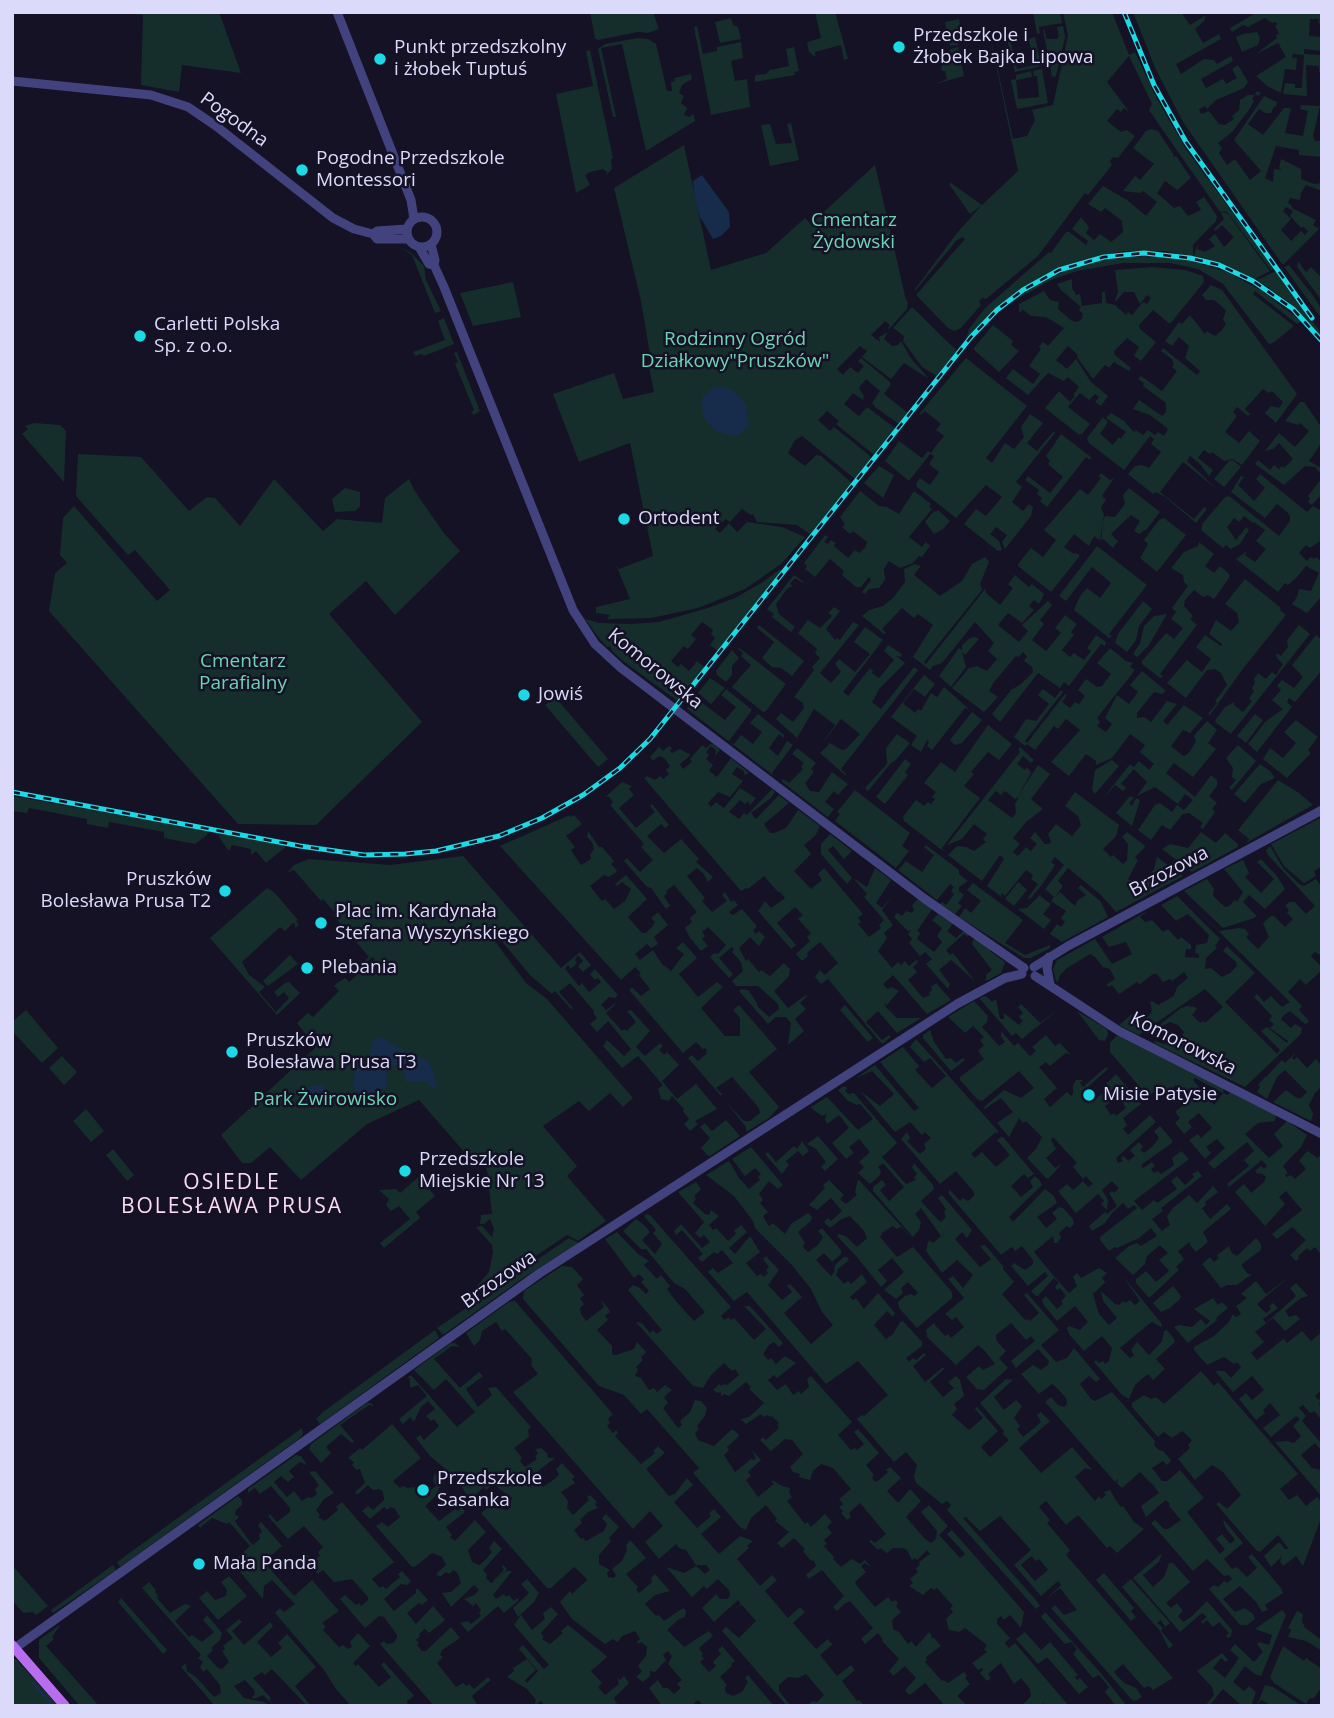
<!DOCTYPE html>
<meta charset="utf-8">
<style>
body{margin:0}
#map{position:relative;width:1334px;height:1718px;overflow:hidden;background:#141224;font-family:"Open Sans",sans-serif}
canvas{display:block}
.frame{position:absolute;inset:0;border:14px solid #dcdafb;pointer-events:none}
</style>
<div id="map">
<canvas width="1334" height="1718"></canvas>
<div class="frame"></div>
</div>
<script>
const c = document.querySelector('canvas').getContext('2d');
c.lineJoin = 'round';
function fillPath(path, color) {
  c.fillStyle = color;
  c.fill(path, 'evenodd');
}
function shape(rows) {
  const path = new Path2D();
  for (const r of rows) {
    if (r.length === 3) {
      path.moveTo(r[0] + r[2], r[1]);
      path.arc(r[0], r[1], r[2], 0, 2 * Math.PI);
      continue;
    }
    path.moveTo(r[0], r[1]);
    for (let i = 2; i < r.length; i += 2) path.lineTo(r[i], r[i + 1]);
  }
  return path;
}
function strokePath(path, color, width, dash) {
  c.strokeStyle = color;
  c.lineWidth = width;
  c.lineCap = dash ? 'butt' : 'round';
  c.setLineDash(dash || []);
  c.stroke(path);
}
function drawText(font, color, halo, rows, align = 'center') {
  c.font = font + ' "Open Sans",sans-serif';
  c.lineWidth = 5;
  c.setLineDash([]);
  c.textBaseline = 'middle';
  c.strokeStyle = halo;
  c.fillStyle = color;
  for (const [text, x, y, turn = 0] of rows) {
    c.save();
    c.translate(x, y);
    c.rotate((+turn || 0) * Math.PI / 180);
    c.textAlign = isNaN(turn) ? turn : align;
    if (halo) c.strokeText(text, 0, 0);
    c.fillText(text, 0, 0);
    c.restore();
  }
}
const green = shape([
 [114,12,219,12,241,73,182,65,179,92,141,85,143,15],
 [590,12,653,12,659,29,648,33,638,32,598,40,595,38],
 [815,12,835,12,848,59,844,60,841,45,815,52,815,57,809,52,807,42,821,38],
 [985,12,1013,139,1027,136,1035,120,1032,110,1053,105,1068,36,1063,12,1112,12,1129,55,1135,52,1157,99,1186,149,1274,269,1271,270,1228,213,1225,211,1220,212,1162,129,1149,110,1152,104,1129,56,1107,82,1130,113,1124,108,1121,112,1117,109,1107,121,1121,132,1127,130,1135,136,1118,158,1113,157,1110,161,1112,165,1088,195,1085,193,1038,256,986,299,982,298,979,301,981,305,961,328,955,331,948,328,916,295,965,239,962,237,956,241,915,291,915,289,957,233,981,206,970,214,949,184,951,183,982,205,1018,171],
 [1033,12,1060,12,1062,23,1039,27,1040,33,1037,34],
 [1133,12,1181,12,1190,25,1206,15,1204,21,1195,29,1203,43,1219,34,1221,39,1176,64,1181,74,1204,59,1214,60,1217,64,1231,56,1233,61,1201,79,1206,88,1223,79,1226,84,1237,78,1232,69,1238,65,1248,82,1244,88,1216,100,1207,109,1205,106,1199,109,1201,114,1209,111,1219,124,1225,125,1234,119,1232,116,1239,110,1240,100,1248,95,1254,95,1257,91,1261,93,1258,96,1255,94,1252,99,1254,101,1249,110,1232,132,1218,143,1222,148,1219,153,1227,165,1235,159,1250,180,1261,171,1234,140,1264,96,1277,102,1276,107,1274,106,1271,113,1265,113,1259,109,1248,124,1263,135,1284,108,1291,108,1285,133,1303,136,1308,111,1300,109,1301,105,1320,106,1313,136,1315,141,1322,141,1322,157,1299,155,1299,150,1276,146,1266,175,1265,178,1273,182,1274,169,1282,170,1279,168,1281,159,1301,169,1301,179,1314,184,1322,183,1322,191,1306,185,1301,193,1300,200,1290,198,1288,203,1292,206,1292,208,1316,220,1313,225,1319,229,1284,264,1282,264,1183,122,1156,70],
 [1286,207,1293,211,1290,216,1301,228,1303,227,1308,231,1305,235,1301,231,1291,241,1281,230,1291,219,1283,211],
 [1263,12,1322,12,1322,24,1318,23,1319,19,1310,19,1309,36,1322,37,1322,51,1304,49,1304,54,1322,55,1322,72,1319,72,1319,66,1306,65,1307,96,1283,94,1285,83,1295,84,1295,88,1302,88,1304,55,1293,54,1292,58,1297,58,1296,70,1285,69,1281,93,1267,86,1256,76,1286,57,1278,43,1256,54,1277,38,1276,35,1279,33,1275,26,1277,25,1276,22,1272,23,1265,18,1248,27,1243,25,1232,32,1230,28,1254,14],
 [731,18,733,25,738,27,741,39,720,43,715,22],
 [959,19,963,38,957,39,958,45,950,46,945,22],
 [697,26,703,54,717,51,717,47,741,42,743,58,731,61,735,81,747,79,750,107,711,115,694,27],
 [1063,26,1065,37,1063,46,1056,76,1052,77,1043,30,1044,29,1047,39,1057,39,1059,36,1057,27],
 [1257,32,1260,38,1258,45,1242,52,1236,37,1243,34],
 [1035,37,1041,66,1015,72,1007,39,1010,38,1017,69,1034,65,1029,39],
 [638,38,648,39,656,44,667,91,672,91,671,82,675,81,674,78,691,74,692,79,682,85,679,93,684,96,681,103,687,108,684,115,689,117,694,114,695,121,646,151,622,44,601,48,616,117,613,117,598,49,605,44],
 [794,47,799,71,794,72,795,75,755,82,755,75,766,74,770,70,789,66,786,49],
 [958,47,964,76,935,84,947,79,945,71,942,71,941,67,950,49],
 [590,50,613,158,611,159,612,169,606,175,607,172,603,169,590,172,585,175,590,185,576,193,556,94,593,86,586,51],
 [1042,69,1048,103,1017,109,1011,80,1016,79,1016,75,1031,71,1032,77,1016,80,1018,99,1039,97,1037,76,1034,76,1033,71],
 [791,123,799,160,770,166,761,125,770,124,776,144,792,143,787,124],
 [1151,129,1158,131,1174,155,1173,157,1176,156,1191,178,1177,190,1165,181,1157,193,1174,208,1180,206,1188,216,1201,210,1196,202,1204,197,1217,216,1216,221,1193,245,1193,256,1163,251,1125,251,1106,254,1061,267,1017,291,992,312,965,342,969,329,985,308,1049,252,1051,253,1066,232,1069,232,1086,245,1088,241,1072,229,1081,217,1089,227,1086,233,1094,240,1100,234,1111,242,1123,232,1122,221,1105,208,1101,212,1088,204,1103,186,1127,200,1146,216,1157,202,1143,191,1140,193,1123,191,1135,176,1140,180,1154,164,1133,148,1146,131],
 [684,145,711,270,766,253,805,218,813,227,815,220,875,165,906,300,908,302,907,309,889,329,888,328,890,325,885,321,871,335,880,342,879,337,888,332,884,339,892,346,898,345,901,341,910,357,929,379,904,363,891,379,862,357,867,351,860,346,837,369,843,375,850,367,858,373,864,366,858,361,861,358,889,381,891,384,884,394,908,413,899,424,875,407,872,403,880,391,866,379,859,388,864,396,863,400,853,393,844,404,859,416,867,407,895,428,874,455,836,424,839,421,827,411,818,420,830,431,834,427,869,455,871,459,855,479,802,436,795,440,788,453,805,466,816,455,821,456,852,483,811,535,797,525,757,522,753,514,751,515,742,509,730,522,726,519,715,529,720,533,729,523,737,532,747,522,782,527,805,537,781,564,745,589,698,608,651,618,607,619,610,615,596,613,596,607,630,599,616,565,619,569,653,556,630,443,579,462,553,394,614,373,623,399,654,392,648,362,651,360,641,301,614,188],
 [1224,212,1228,214,1270,271,1255,279,1227,266,1194,256,1196,248,1199,244,1197,249,1205,252,1215,246,1209,239,1215,234,1224,247,1234,237,1222,225,1215,231,1214,229,1224,219,1221,213],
 [400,247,411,253,424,266,426,280,441,311,435,313,412,255],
 [1145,256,1188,260,1227,272,1262,291,1301,321,1297,324,1255,291,1253,294,1294,326,1273,343,1269,344,1223,284,1198,269,1170,263,1123,263,1077,271,1051,280,1008,304,1039,283,1065,271,1103,260],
 [1298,261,1306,272,1311,267,1322,278,1322,285,1319,288,1322,291,1322,301,1297,267],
 [1289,265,1314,297,1322,310,1322,319,1284,267],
 [1152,267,1185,270,1203,276,1204,282,1170,324,1153,310,1139,325,1140,329,1156,342,1141,361,1134,356,1139,347,1127,338,1114,351,1115,355,1131,368,1129,371,1114,362,1109,368,1105,365,1093,379,1077,357,1078,355,1068,346,1056,360,1067,369,1076,359,1091,382,1108,396,1101,406,1095,402,1099,397,1095,394,1089,400,1080,393,1068,407,1090,424,1082,434,1078,434,1045,408,1059,391,1070,402,1075,396,1073,395,1079,387,1068,377,1064,381,1048,373,1028,395,1006,378,1013,369,1033,384,1040,374,1029,366,1041,349,1039,347,1043,342,1048,346,1064,328,1046,317,1031,316,1023,310,1019,313,1019,304,1044,291,1050,300,1059,302,1058,309,1072,321,1077,322,1082,319,1083,314,1079,310,1081,307,1061,290,1057,284,1072,279,1072,288,1076,295,1080,294,1082,306,1102,303,1102,292,1105,292,1106,303,1115,305,1126,315,1128,312,1132,315,1143,302,1147,304,1151,298,1147,295,1140,304,1134,292,1124,292,1116,301,1125,311,1115,300,1118,292,1115,270],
 [1276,271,1322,334,1322,338,1290,303,1257,280],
 [513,282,521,317,473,326,460,293],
 [1211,285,1222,290,1297,394,1276,423,1265,413,1271,406,1279,408,1283,402,1272,391,1269,393,1263,389,1245,409,1250,414,1248,416,1237,407,1233,412,1237,416,1225,432,1239,443,1249,431,1260,441,1242,465,1233,459,1224,461,1212,452,1210,454,1204,450,1198,458,1213,470,1209,476,1200,464,1190,456,1187,461,1218,490,1183,462,1160,492,1194,519,1204,507,1207,509,1196,523,1164,496,1155,492,1153,494,1128,474,1135,466,1142,465,1149,468,1161,452,1151,444,1154,439,1150,436,1124,470,1089,443,1087,438,1103,417,1108,422,1100,434,1113,445,1119,437,1121,439,1126,432,1106,418,1111,413,1124,421,1134,432,1136,430,1143,435,1148,430,1155,435,1158,432,1164,436,1168,429,1150,415,1133,409,1139,400,1162,416,1166,412,1166,403,1143,386,1144,383,1138,379,1141,376,1162,391,1177,371,1172,367,1174,364,1172,359,1161,351,1163,348,1197,375,1200,371,1185,358,1189,346,1179,337,1172,346,1165,341,1179,322,1182,324,1190,315,1205,334,1207,331,1215,336,1222,330,1226,324,1223,320,1226,310,1214,300,1206,300,1202,295],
 [912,307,957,351,937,376,922,367,903,341,904,336,893,328],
 [444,318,454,344,424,356,422,354,415,356,413,352,445,340,438,321],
 [993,325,1013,341,1011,345,1019,351,999,372,973,349],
 [457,352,480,411,474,415,471,412,474,410,455,364,458,362,454,353],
 [966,358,1027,406,986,458,992,463,1005,443,1014,449,1024,437,1021,427,1030,414,1043,423,1027,443,1037,451,1054,431,1055,433,1016,482,1022,487,1012,502,1023,511,1029,504,1033,507,1031,516,1005,549,1002,542,1007,535,996,527,990,534,999,541,1002,550,998,551,964,524,976,509,986,516,1002,497,986,485,956,518,917,487,916,484,920,478,930,485,939,472,929,464,934,456,930,454,909,481,885,461,899,441,922,458,928,451,931,453,935,447,944,436,936,430,941,424,925,411,920,415,920,413],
 [1300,402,1304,402,1322,428,1322,442,1309,461,1319,467,1322,465,1322,494,1312,505,1308,502,1310,499,1308,496,1321,479,1320,473,1315,467,1305,466,1284,485,1255,464,1258,460,1270,470,1274,465,1279,469,1282,466,1284,468,1293,459,1279,443,1273,449,1265,451,1279,433,1295,447,1309,431,1300,423,1298,425,1285,421],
 [34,423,60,425,66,431,64,482,22,434,28,429,25,426],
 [1061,434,1091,457,1090,460,1086,457,1047,507,1040,501,1042,498,1037,494,1039,490,1025,480,1028,476,1050,493,1063,477,1048,464,1050,461,1046,456],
 [78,454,141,457,189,511,207,497,215,498,240,526,274,479,323,531,337,519,382,523,385,498,409,479,414,490,443,532,460,551,395,615,366,581,329,614,422,722,316,825,238,824,49,611,55,573,67,563,60,555,63,518,74,506,157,601,170,590,135,550,128,555,76,496],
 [1233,460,1241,467,1224,487,1214,479,1229,461],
 [879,466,894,475,883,498,864,483],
 [1101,473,1110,480,1114,478,1102,496,1106,500,1101,507,1104,515,1100,540,1094,536,1089,546,1074,534,1064,547,1072,553,1079,554,1079,557,1051,592,1018,566,1018,564,1031,548,1043,557,1056,540,1044,530,1080,489,1088,495,1101,478,1099,476],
 [1260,474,1307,512,1313,506,1322,511,1322,540,1310,548,1306,545,1299,553,1307,561,1311,557,1314,559,1316,557,1322,562,1322,596,1307,613,1292,604,1297,597,1299,589,1311,591,1319,573,1306,566,1296,578,1288,585,1285,583,1278,592,1236,559,1247,551,1245,555,1255,562,1266,549,1256,541,1265,530,1254,522,1253,523,1244,516,1239,522,1234,518,1227,527,1236,540,1246,527,1249,530,1240,544,1231,549,1226,545,1223,548,1201,530,1203,523,1225,497,1229,496,1279,536,1290,521,1290,516,1287,512,1277,504,1265,518,1231,492,1241,476,1244,477,1238,485,1254,501,1265,488,1256,479],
 [345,488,360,492,360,506,355,511,335,512,332,499],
 [1129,488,1160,512,1147,529,1139,534,1134,531,1140,521,1131,515,1111,534,1118,541,1113,548,1103,539,1101,541,1103,522,1105,516,1115,517,1125,504,1123,495],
 [860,491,879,506,887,507,899,514,914,491,931,504,929,507,932,509,909,537,922,547,926,542,930,546,922,557,919,556,913,563,900,568,889,561,884,569,885,580,879,588,869,589,865,594,862,592,871,580,869,577,861,587,856,587,842,575,844,571,830,559,815,577,805,569,807,566,804,563,825,535,828,537,824,542,828,544,831,540,836,543,834,546,848,558,855,550,859,553,865,548,867,542,853,531,850,534,842,527,845,524,840,517],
 [938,510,950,521,943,529,934,534,925,522,934,511,936,512],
 [1164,518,1186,535,1157,572,1140,558,1148,544,1144,540,1159,520],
 [1199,542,1214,554,1205,566,1214,573,1220,566,1229,574,1229,578,1214,599,1208,595,1203,597,1194,590,1185,600,1184,606,1193,616,1190,619,1197,625,1160,674,1163,677,1160,678,1142,664,1142,661,1166,633,1174,639,1183,628,1171,619,1176,612,1172,608,1188,586,1184,582,1183,575,1171,568,1184,552,1198,546],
 [1097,546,1147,585,1109,634,1112,637,1109,638,1074,610,1080,596,1087,588,1100,598,1111,583,1092,567,1066,601,1059,596],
 [985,557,989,562,980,584,982,590,924,662,926,664,985,589,986,593,1000,605,1013,588,1008,584,1015,575,1029,587,1032,584,1044,594,1039,604,1034,600,1029,606,1034,610,1022,623,1008,613,998,625,1019,642,1028,631,1022,625,1048,601,1052,605,1040,620,1044,624,1032,640,1046,651,1061,633,1055,628,1065,615,1077,624,1071,632,1074,635,1062,650,1070,657,1074,653,1084,660,1091,651,1087,648,1096,635,1106,642,1105,646,1101,644,1069,686,1064,682,1060,688,1038,673,1000,722,992,714,1011,690,1021,684,1033,672,1032,667,1024,661,1027,656,1023,652,1019,657,1016,656,994,682,989,691,998,697,984,712,952,688,969,668,977,666,987,671,997,659,988,651,994,643,975,622,942,663,933,666,930,670,913,657,933,625,918,614,914,618,902,608,882,629,886,633,884,634,862,616,869,610,883,606,893,598,905,582,904,569,915,564,921,566,914,575,940,596,962,581,972,564],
 [780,569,783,571,719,652,710,645,715,638,711,634,713,630,702,622,691,635,696,639,688,649,684,646,671,661,678,667,681,664,689,671,697,661,706,668,679,702,623,661,612,651,610,646,607,647,595,633,582,614,586,619,599,623,631,624,659,622,708,608,735,598,763,582],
 [794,575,804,582,803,583,795,578,790,584,793,586,787,589,776,604,779,614,795,627,791,632,772,617,774,614,767,609],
 [1245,579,1281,608,1280,610,1286,615,1242,670,1210,715,1208,714,1217,703,1215,701,1227,685,1221,673,1215,669,1207,670,1186,698,1167,683,1187,660,1202,672,1211,659,1196,647,1205,635,1221,646,1222,644,1209,634,1216,620,1231,631,1239,622,1237,613,1225,604],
 [1143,601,1152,609,1139,626,1136,640,1127,652,1115,643,1118,634],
 [834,607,840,611,826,629,835,640,837,638,840,640,853,622,859,625,820,673,831,683,841,672,835,664,839,659,855,672,870,654,854,642,865,627,883,640,843,692,848,696,870,668,873,671,872,673,879,678,894,660,884,651,888,645,902,654,901,657,896,656,905,663,880,688,872,702,881,709,914,667,918,670,841,769,847,775,845,775,820,753,830,743,842,750,846,749,860,734,841,719,817,750,835,725,814,709,797,738,776,719,781,713,793,722,804,708,803,703,794,697,814,670,812,667,820,658,815,653,817,649,798,633,808,620,820,628,832,616,828,613],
 [1167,614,1149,645,1137,657,1133,654,1140,643,1144,626,1154,616],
 [759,625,804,661,792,676,781,668,772,667,762,658,774,642,757,628],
 [1299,625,1310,634,1231,734,1215,722,1216,719,1225,707,1234,702,1234,705,1243,712,1252,701,1249,699,1254,691,1252,688,1255,683,1254,679,1258,673,1266,679,1272,672,1276,675,1283,664,1277,658,1276,653,1281,656,1288,647,1287,640],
 [1316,635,1322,640,1322,670,1295,702,1289,698,1287,702,1292,707,1257,752,1248,744,1265,722,1283,709,1272,700,1281,690,1277,686,1282,680,1294,688,1303,677,1292,665],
 [975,637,979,639,965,655,962,652,966,667,951,687,939,676,959,648,962,650,962,645,970,638],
 [737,648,741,649,786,684,766,711,763,712,732,687,751,665,741,656,743,653],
 [1110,648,1126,661,1133,663,1130,667,1135,670,1097,718,1100,722,1097,726,1106,732,1112,724,1105,718,1117,695,1129,704,1138,692,1130,685,1142,671,1166,691,1162,694,1154,692,1137,713,1137,718,1144,717,1151,722,1167,701,1177,704,1163,721,1167,725,1184,705,1203,718,1190,733,1183,730,1171,746,1182,755,1185,756,1191,750,1196,741,1194,736,1207,721,1217,730,1208,743,1216,749,1193,777,1174,763,1166,773,1195,797,1211,775,1217,780,1217,786,1209,796,1217,803,1212,809,1215,812,1203,829,1200,827,1203,823,1189,813,1183,814,1170,830,1162,825,1151,840,1138,830,1155,805,1160,803,1172,812,1177,805,1184,810,1193,800,1185,794,1178,804,1155,787,1137,796,1147,782,1134,769,1121,784,1126,788,1123,791,1115,785,1101,801,1130,764,1134,767,1139,761,1149,770,1154,764,1140,752,1145,745,1130,734,1112,758,1096,765,1096,761,1086,754,1069,776,1051,762,1080,730,1066,719,1058,729,1054,726,1035,750,1027,744,1025,746,1014,737,1026,719,1036,721,1049,704,1038,695,1043,689,1055,698,1061,690,1063,692,1025,741,1027,743,1065,694,1067,695,1062,702,1070,708,1075,702,1079,704,1085,696,1078,690,1086,679,1097,687,1102,686,1111,674,1097,663],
 [732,650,739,658,732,666,732,675,726,682,717,675,716,671],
 [924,675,935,684,925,697,914,689,903,703,915,713,918,709,921,711,931,693,937,697,944,687,969,709,965,708,932,750,927,746,929,742,927,740,921,752,911,745,917,736,891,717],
 [710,678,725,688,711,704,698,693],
 [726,689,752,710,729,741,734,744,741,735,753,744,762,732,750,723,758,714,784,735,784,738,779,734,769,748,778,756,787,741,793,745,772,773,774,776,687,709,694,698,697,699,725,720,736,707,721,695],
 [556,698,608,759,598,767,545,705],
 [972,712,982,720,962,743,955,745,950,740],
 [1255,714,1263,720,1246,743,1237,736],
 [1296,720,1318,737,1308,750,1311,753,1287,778,1263,759,1270,748,1283,758,1296,743,1284,732],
 [988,725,1012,744,999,760,988,752,971,772,974,774,964,786,980,798,942,848,943,851,904,821,903,817,916,800,924,806,928,802,931,804,935,799,932,797,936,792,924,783,927,779,941,762,955,772],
 [897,734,910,743,895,761,891,763,868,791,865,788,887,764,886,748],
 [712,743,720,750,715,756,716,751,711,746,706,752,709,755,706,759,713,765,709,771,717,777,731,758,749,773,744,775,744,771,737,767,732,774,743,781,730,797,718,792,708,803,711,807,716,802,724,808,740,788,756,798,750,805,748,801,745,804,740,800,729,812,739,819,744,813,747,815,772,789,775,792,771,798,751,813,756,819,779,795,789,803,764,824,770,833,774,833,786,828,798,810,820,826,815,836,804,845,811,854,794,871,811,889,822,880,818,874,824,868,863,914,858,918,861,922,858,924,869,937,881,928,879,925,884,920,864,897,867,894,853,878,867,887,875,868,891,880,876,903,882,908,894,894,882,910,893,925,884,933,887,938,878,951,892,968,898,962,901,965,905,961,909,966,916,960,918,962,913,967,917,972,908,980,923,998,930,995,929,993,932,990,931,987,936,983,951,1000,927,1014,893,975,883,984,888,989,891,987,899,991,886,1006,886,1000,885,1006,897,1018,921,1018,897,1033,878,1011,866,1022,882,1040,889,1035,891,1037,882,1044,828,979,821,984,815,977,820,970,825,975,838,963,820,942,807,953,808,956,802,961,796,954,810,941,807,937,811,933,798,919,803,915,795,907,777,923,796,945,791,949,758,911,765,901,771,908,785,898,780,892,778,892,764,876,748,889,746,888,741,891,644,778,647,776,655,780,660,776,663,779,669,774,666,770,670,766,664,758,659,756,653,761,650,757,659,747,663,751,669,746,672,748,670,751,672,753,680,749,691,755,680,764,683,769,692,762,690,759,702,745,706,748],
 [1238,745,1256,761,1232,790,1229,788,1236,780,1232,777,1233,768,1226,758],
 [1020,747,1034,760,1031,763,1023,756,1017,764,1025,770,1027,767,1031,773,1018,796,1038,765,1050,774,1031,799,1043,809,1026,822,1013,838,1020,844,1013,852,1018,856,1026,847,1031,851,1037,844,1030,838,1035,832,1045,844,1049,844,1051,842,1048,834,1056,824,1072,836,1081,825,1078,816,1065,806,1075,792,1119,825,1116,836,1103,849,1111,857,1113,855,1123,864,1127,860,1128,844,1122,837,1127,832,1144,845,1145,847,1135,857,1138,860,1128,879,1139,887,1154,869,1157,857,1183,876,1116,912,1101,895,1068,868,1058,881,1063,886,1055,897,1060,892,1075,906,1078,900,1086,895,1078,888,1081,885,1101,902,1108,917,1062,942,1050,934,1057,924,1061,927,1065,922,1061,918,1066,911,1051,901,1054,897,1045,889,1064,865,1055,857,1051,862,1055,865,1044,882,1031,898,1027,899,1038,884,1031,879,1033,875,1026,870,1005,896,1002,893,1001,895,1003,898,987,886,1004,859,1000,855,982,881,948,855,957,846,966,847,974,851,986,842,983,839,987,834,974,824,962,839,947,845,1020,752,1018,749],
 [1005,791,1015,799,1019,797,1015,804,1016,813,1012,818,988,800,996,791,1001,795],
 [797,748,816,763,811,769,814,772,805,783,810,791,819,792,832,772,848,784,838,795,834,791,825,802,834,809,828,817,781,781,783,779,789,783,803,769,801,767,804,763,792,754],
 [905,759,911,764,905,772,908,775,885,804,876,797],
 [1112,760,1119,766,1095,794,1092,790,1095,770],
 [1260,764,1270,771,1275,778,1261,784,1245,803,1234,794],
 [1278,780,1299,793,1313,805,1246,843,1249,839,1238,830],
 [622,782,632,786,629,789,634,795,619,808,636,828,655,812,650,806,652,804,669,825,665,828,661,824,647,836,664,853,681,839,699,859,696,862,713,877,708,882,704,874,697,868,687,876,705,898,702,901,712,912,727,901,722,895,725,892,731,902,734,900,738,905,729,912,733,915,742,909,757,926,753,931,756,934,759,931,765,937,759,946,750,937,739,948,746,961,748,959,759,972,761,970,770,976,784,963,790,969,789,976,774,991,788,1008,806,995,807,996,800,1003,806,1009,795,1019,804,1031,788,1045,791,1023,786,1017,776,1017,768,1024,739,991,742,989,748,990,757,1003,758,1007,769,1017,779,1009,778,1004,758,986,736,986,732,981,743,971,741,962,732,952,734,950,732,947,719,958,733,974,729,978,710,957,714,953,718,954,726,945,708,927,702,932,705,936,702,939,708,946,701,951,690,938,685,928,692,922,690,918,697,912,674,885,666,891,667,893,664,896,670,906,666,909,651,888,647,887,624,861,627,858,640,872,653,860,641,847,644,844,610,805,613,802,608,796,604,798],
 [855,790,910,833,902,846,909,851,896,868,835,821,840,814,837,812],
 [12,796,208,831,207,835,195,844,164,838,164,832,109,822,108,828,87,824,87,819,29,808,27,813,12,811],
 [1130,796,1134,798,1129,803,1132,806,1136,798,1140,800,1132,826,1116,813],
 [570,815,571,817,574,815,582,824,566,836,575,847,571,850,581,865,591,859,590,855,594,849,592,842,587,837,588,831,599,847,602,847,614,861,611,864,617,871,615,873,609,877,604,875,590,886,602,901,605,899,614,909,625,901,631,889,622,882,617,886,615,884,626,875,647,899,628,917,642,933,646,933,652,927,655,922,651,918,658,912,668,925,654,937,658,944,651,948,647,944,635,954,640,960,653,950,662,964,671,971,684,954,676,948,683,942,697,958,679,974,698,997,717,982,723,987,701,1008,725,1036,740,1036,740,1018,733,1010,739,1005,777,1049,749,1072,779,1107,769,1118,746,1132,746,1127,727,1103,744,1121,750,1121,760,1113,759,1108,732,1077,716,1088,722,1094,721,1096,688,1058,692,1055,698,1061,706,1054,707,1050,705,1048,703,1049,696,1042,683,1053,629,990,632,987,641,996,650,989,639,975,641,973,635,967,621,980,500,846],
 [1322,817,1322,866,1314,871,1316,876,1304,883,1284,866,1271,844],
 [1201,832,1216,843,1225,833,1237,843,1238,847,1192,872,1162,849,1170,844,1188,848],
 [220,834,287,846,266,863,256,851,251,855,251,849,232,845,230,850,228,850,219,837],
 [830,834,852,851,844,859,833,846,828,850,852,878,847,884,821,854,821,844],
 [926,845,959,870,959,874,968,881,959,887,959,891,964,895,958,903,962,906,955,914,940,904,942,902,946,905,954,894,951,891,954,887,950,884,937,900,898,870,906,861,922,872,934,855,924,847],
 [1270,846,1283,868,1299,884,1304,886,1316,879,1322,887,1322,957,1320,953,1320,955,1315,952,1311,956,1322,967,1322,970,1306,985,1300,979,1288,992,1302,1006,1299,1010,1309,1021,1306,1024,1304,1023,1290,1011,1284,1015,1281,1019,1291,1028,1295,1024,1302,1028,1301,1034,1245,1087,1154,1043,1156,1041,1164,1044,1181,1038,1184,1032,1178,1025,1170,1022,1149,1033,1181,1008,1187,1006,1195,1007,1197,1009,1192,1015,1200,1023,1203,1021,1205,1023,1223,1007,1205,989,1139,1035,1119,1025,1132,1014,1140,1018,1149,1016,1152,1011,1150,1002,1152,1001,1158,1005,1174,996,1177,987,1188,978,1184,972,1172,981,1170,979,1163,982,1157,974,1153,974,1139,985,1137,982,1119,994,1112,985,1108,987,1107,984,1115,979,1110,969,1103,967,1095,957,1090,954,1067,968,1060,975,1058,982,1056,981,1053,969,1057,960,1095,939,1112,964,1132,954,1126,942,1109,947,1102,937,1149,910,1140,917,1145,922,1152,920,1163,932,1168,929,1178,940,1181,937,1191,945,1191,949,1186,949,1185,957,1199,958,1199,954,1195,953,1196,945,1207,943,1209,935,1188,914,1176,921,1161,905,1177,896,1220,939,1215,946,1217,948,1206,958,1205,969,1211,968,1222,977,1230,973,1237,966,1236,962,1223,951,1227,946,1255,973,1225,1002,1277,1054,1280,1050,1261,1031,1267,1027,1287,1043,1288,1041,1270,1028,1274,1024,1269,1020,1272,1016,1254,997,1257,994,1264,1002,1271,996,1282,1007,1290,1002,1181,894,1219,931,1239,928,1245,929,1249,934,1246,937,1258,949,1269,937,1263,923,1271,916,1274,916,1285,927,1293,919,1287,913,1289,910,1285,906,1289,902,1295,902,1306,914,1315,906,1268,855,1266,850],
 [463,856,561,968,580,952,591,965,583,972,578,966,583,961,578,955,575,960,577,963,571,969,568,965,565,969,579,986,582,983,589,992,601,982,598,978,595,980,590,974,595,969,618,995,615,998,609,997,601,1005,606,1010,619,1001,606,1013,622,1031,624,1029,627,1031,636,1022,627,1011,631,1010,650,1031,636,1047,645,1056,660,1043,663,1046,659,1050,664,1055,667,1052,679,1065,662,1081,677,1099,696,1084,717,1109,695,1121,698,1124,690,1131,684,1124,689,1119,683,1111,684,1109,672,1096,669,1101,661,1099,658,1089,663,1085,638,1056,622,1068,603,1046,607,1040,624,1056,631,1049,608,1021,597,1032,590,1024,597,1018,593,1013,594,1011,570,983,559,992,573,1008,571,1009,555,991,552,994,530,975,494,932,491,936,526,983,547,999,633,1098,623,1107,610,1093,589,1111,579,1101,543,1126,577,1166,567,1176,606,1221,578,1241,567,1235,481,1293,476,1287,489,1272,493,1252,492,1245,476,1227,482,1226,492,1237,494,1229,490,1219,484,1224,480,1224,481,1215,492,1214,487,1170,483,1164,485,1162,478,1154,466,1154,419,1100,367,1124,301,1180,270,1147,251,1163,242,1163,221,1135,316,1047,297,1023,308,1013,313,1017,339,991,334,986,337,983,345,978,349,982,359,973,356,968,360,973,375,959,372,957,364,965,358,959,363,962,369,957,333,915,335,913,323,899,321,901,294,870,287,873,294,865,309,859,390,865],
 [1261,859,1277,876,1285,889,1265,909,1249,895,1243,902,1257,916,1254,918,1223,928,1184,891,1207,879,1214,889,1213,896,1225,907,1229,906,1235,900,1237,902,1243,892,1224,869,1243,860,1249,873,1245,877,1261,893,1274,879,1257,862],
 [1018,882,1027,890,1014,906,1018,909,1027,908,1043,892,1040,896,1051,904,1043,914,1051,920,1044,929,1005,899],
 [973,883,1023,920,1005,943,1025,955,1050,945,1050,948,1031,958,1024,958,959,917,965,908,971,913,981,901,967,890],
 [267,888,274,892,298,920,296,921,299,925,295,928,295,924,293,923,285,931,280,927,242,962,249,975,265,987,259,992,276,1012,289,998,284,992,278,997,274,992,285,983,289,982,300,993,277,1015,210,938],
 [918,899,932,909,917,931,920,933,917,939,934,952,942,942,937,936,942,928,932,920,938,914,953,924,947,931,956,938,963,931,969,935,968,937,964,934,946,950,950,955,953,953,975,981,951,960,939,970,950,984,948,989,926,964,932,959,925,952,920,956,909,943,912,939,908,934,911,930,908,931,894,917,897,913,902,916,906,911,912,913,914,910,912,905],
 [974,938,991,949,990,951,1005,962,1001,973,986,981,986,975,992,970,972,944],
 [290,955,298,964,268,986,263,981],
 [986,996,992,1002,996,999,1000,1019,1004,1019,1004,1013,1019,1025,1023,1021,1019,1017,1023,1013,1018,1007,1021,1004,1040,1023,1060,1008,1022,1039,1016,1033,1012,1036,979,998],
 [974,1001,988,1016,987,1022,982,1027,999,1046,1005,1042,1001,1037,1001,1031,1014,1046,1018,1043,1030,1056,1036,1051,1032,1047,1046,1035,1055,1046,1060,1043,1071,1055,1066,1053,1050,1066,1046,1062,1039,1067,1057,1088,1044,1099,1050,1107,1067,1092,1071,1096,1073,1094,1073,1085,1076,1080,1083,1080,1080,1083,1083,1087,1106,1067,1108,1069,1081,1093,1084,1097,1087,1095,1093,1101,1109,1088,1106,1084,1116,1074,1128,1088,1105,1106,1111,1115,1114,1113,1116,1116,1126,1108,1119,1097,1129,1089,1141,1104,1123,1118,1127,1125,1123,1129,1128,1135,1150,1115,1156,1122,1116,1158,1118,1163,1123,1161,1121,1158,1124,1156,1128,1161,1135,1156,1130,1150,1139,1142,1143,1147,1140,1150,1144,1153,1153,1146,1159,1138,1154,1131,1160,1126,1172,1140,1172,1143,1141,1165,1143,1168,1152,1162,1155,1166,1151,1169,1154,1173,1158,1171,1161,1174,1174,1165,1172,1158,1181,1151,1189,1159,1134,1201,1142,1210,1154,1200,1157,1203,1177,1189,1171,1181,1177,1176,1185,1185,1194,1177,1192,1174,1198,1171,1202,1176,1161,1208,1163,1211,1152,1219,1162,1231,1170,1225,1167,1216,1173,1208,1189,1195,1197,1203,1213,1186,1218,1192,1205,1202,1206,1205,1202,1208,1210,1219,1227,1204,1231,1209,1203,1232,1208,1242,1196,1252,1190,1245,1190,1242,1178,1251,1184,1259,1176,1267,1179,1270,1149,1298,1136,1283,1136,1279,1146,1271,1156,1282,1169,1271,1159,1260,1168,1253,1160,1245,1147,1256,1145,1264,1133,1275,1115,1258,1129,1246,1137,1243,1141,1246,1157,1236,1151,1228,1139,1238,1117,1248,1115,1247,1109,1251,1100,1240,1100,1237,1137,1208,1134,1205,1128,1209,1123,1203,1113,1212,1104,1224,1092,1231,1089,1226,1105,1212,1107,1214,1117,1206,1109,1193,1112,1191,1114,1193,1119,1188,1112,1181,1102,1190,1108,1200,1107,1210,1101,1204,1104,1201,1098,1194,1076,1213,1058,1191,1067,1184,1073,1190,1083,1181,1088,1187,1093,1184,1086,1176,1083,1179,1073,1167,1077,1163,1053,1137,1051,1140,1056,1149,1046,1158,1055,1168,1062,1164,1048,1179,1045,1177,1027,1158,1036,1149,1042,1137,1026,1121,1023,1123,1019,1118,1009,1137,997,1123,1013,1112,1001,1098,985,1109,984,1107,1004,1090,1021,1098,1034,1088,1019,1071,982,1101,978,1100,960,1080,960,1077,984,1059,978,1051,984,1045,980,1040,984,1037,973,1026,965,1033,948,1017],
 [845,1005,873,1038,868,1042,840,1010],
 [26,1010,58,1048,42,1063,12,1031,12,1022],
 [1077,1011,1107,1029,1108,1034,1105,1041,1099,1040],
 [930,1030,934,1042,946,1059,951,1058,956,1063,963,1058,965,1060,951,1071,923,1038,923,1035],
 [1116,1036,1121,1036,1224,1088,1223,1093,1195,1078,1193,1080,1214,1105,1223,1093,1228,1095,1230,1092,1276,1115,1275,1121,1258,1123,1245,1134,1269,1158,1283,1146,1274,1134,1287,1121,1307,1135,1301,1147,1283,1166,1288,1173,1285,1175,1287,1177,1291,1175,1295,1179,1306,1169,1299,1161,1307,1151,1318,1158,1322,1152,1322,1256,1315,1247,1310,1251,1307,1248,1298,1256,1299,1258,1296,1261,1290,1255,1306,1240,1292,1227,1277,1239,1272,1234,1302,1210,1286,1191,1279,1197,1285,1204,1265,1226,1235,1192,1244,1184,1251,1193,1264,1182,1266,1177,1261,1173,1258,1174,1255,1171,1261,1166,1264,1169,1267,1166,1262,1160,1229,1187,1227,1184,1249,1166,1244,1160,1254,1151,1247,1142,1214,1169,1208,1163,1225,1148,1217,1139,1206,1147,1211,1153,1205,1159,1189,1140,1198,1134,1201,1138,1212,1128,1199,1113,1188,1122,1192,1127,1184,1134,1175,1123,1180,1118,1175,1112,1189,1100,1176,1085,1162,1097,1156,1090,1150,1095,1140,1087,1110,1052,1110,1043],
 [916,1039,998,1131,998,1134,996,1132,971,1154,975,1158,982,1152,996,1167,1010,1155,997,1140,1001,1137,1004,1138,1034,1174,1028,1178,1024,1174,1011,1186,1021,1197,1033,1187,1030,1181,1035,1176,1040,1181,1042,1185,1009,1217,1013,1222,1045,1189,1054,1196,1057,1203,1037,1217,1046,1228,1057,1219,1052,1213,1059,1207,1063,1208,1073,1219,1074,1224,1070,1228,1067,1226,1059,1233,1061,1238,1057,1243,1054,1243,1053,1236,1034,1252,1053,1275,1069,1293,1077,1286,1073,1277,1077,1273,1081,1278,1099,1268,1107,1273,1102,1278,1105,1282,1113,1275,1093,1294,1099,1314,1109,1325,1117,1318,1103,1301,1101,1291,1115,1304,1119,1305,1123,1301,1125,1303,1130,1300,1135,1305,1140,1301,1122,1275,1162,1324,1161,1327,1152,1322,1149,1324,1120,1348,1130,1358,1134,1355,1131,1350,1137,1342,1149,1355,1162,1341,1164,1331,1167,1330,1174,1339,1175,1342,1156,1359,1165,1369,1153,1380,1148,1374,1143,1378,1135,1385,1129,1399,1122,1395,1094,1362,1096,1360,1099,1363,1103,1361,1105,1364,1109,1361,1112,1348,1102,1336,1084,1351,1069,1334,1067,1328,1069,1326,1080,1330,1088,1322,1075,1306,1057,1321,1043,1304,1042,1300,1046,1296,1057,1309,1063,1304,1061,1301,1066,1296,1060,1288,1057,1290,1055,1287,1059,1283,1054,1278,1038,1296,1036,1296,1031,1291,1048,1276,1045,1272,1028,1286,1011,1266,1014,1263,1025,1270,1033,1264,1033,1260,1022,1246,1015,1251,1012,1247,1001,1255,948,1193,950,1190,960,1201,963,1198,968,1201,974,1196,974,1192,961,1177,956,1171,940,1184,901,1139,907,1132,910,1138,907,1141,920,1154,926,1149,924,1144,931,1138,925,1132,922,1135,910,1122,895,1132,860,1091,880,1106,894,1094,872,1071,856,1078,875,1065,914,1111,919,1108,880,1062,903,1047,919,1066,915,1070,932,1088,946,1076,930,1058,924,1062,910,1047],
 [1296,1052,1292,1058,1294,1060,1297,1057,1307,1068,1316,1059,1322,1066,1322,1086,1315,1093,1309,1105,1313,1114,1311,1121,1273,1102,1286,1090,1297,1098,1301,1098,1307,1092,1285,1070,1277,1077,1267,1099,1257,1092,1260,1087,1258,1085,1266,1076,1269,1079,1267,1076,1282,1060,1285,1063],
 [62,1056,77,1072,64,1085,49,1068],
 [844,1086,848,1088,845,1090,848,1094,854,1093,897,1143,882,1157,906,1184,916,1180,914,1177,917,1174,912,1168,914,1163,933,1185,934,1189,921,1201,938,1220,941,1222,946,1217,944,1212,946,1209,938,1198,942,1195,972,1230,967,1238,962,1232,955,1239,980,1267,991,1259,980,1246,985,1245,1003,1266,1003,1269,1014,1282,1002,1294,1025,1320,1028,1319,1030,1321,1039,1313,1024,1295,1027,1293,1059,1330,1041,1345,1056,1362,1067,1358,1074,1348,1100,1379,1096,1382,1089,1376,1080,1384,1091,1399,1095,1401,1112,1392,1155,1441,1154,1445,1159,1450,1163,1451,1170,1459,1171,1461,1167,1465,1163,1461,1152,1468,1162,1481,1167,1481,1180,1470,1204,1498,1187,1512,1220,1554,1225,1549,1216,1539,1222,1534,1230,1544,1235,1540,1225,1527,1223,1519,1243,1543,1224,1559,1232,1569,1237,1567,1247,1577,1257,1568,1248,1557,1252,1554,1281,1588,1283,1593,1265,1605,1268,1610,1262,1612,1256,1602,1240,1586,1223,1599,1235,1612,1245,1608,1253,1614,1255,1619,1247,1625,1240,1625,1209,1589,1214,1585,1218,1587,1224,1581,1227,1583,1232,1579,1229,1575,1224,1576,1207,1559,1193,1571,1151,1523,1155,1520,1164,1529,1168,1529,1181,1520,1169,1506,1170,1504,1166,1500,1146,1517,1141,1506,1159,1493,1154,1486,1140,1472,1122,1488,1117,1483,1118,1479,1115,1482,1045,1402,1051,1397,1058,1405,1064,1407,1067,1404,1066,1398,1058,1389,1052,1384,1039,1394,1021,1374,1033,1365,1041,1370,1048,1365,1049,1361,1038,1349,1016,1368,1011,1361,1035,1341,1031,1336,1026,1340,1011,1323,996,1335,996,1340,1006,1351,999,1358,1008,1368,984,1390,977,1389,966,1377,979,1366,983,1370,995,1364,985,1351,978,1345,956,1365,927,1337,926,1330,936,1321,934,1324,945,1336,948,1334,951,1338,964,1327,956,1317,952,1320,945,1314,964,1298,948,1279,953,1276,963,1288,973,1275,957,1260,942,1273,940,1270,926,1251,928,1242,930,1240,933,1243,941,1236,921,1208,915,1214,921,1222,919,1230,913,1237,873,1191,873,1187,882,1180,886,1185,880,1190,889,1201,904,1187,883,1163,878,1167,881,1171,880,1175,870,1184,858,1173,864,1167,859,1162,870,1152,859,1139,849,1147,854,1153,846,1159,832,1143,849,1128,839,1115,827,1124,825,1119,827,1114,822,1116,812,1109,811,1107,827,1097,858,1130,873,1119,860,1104,857,1105,848,1101,839,1091,838,1090],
 [86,1109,104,1131,91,1142,73,1121],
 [726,1120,740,1136,710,1156,707,1155,701,1148,710,1138,700,1127,705,1123,712,1131],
 [818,1136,838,1159,825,1171,821,1167,826,1162,816,1149,807,1144],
 [802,1141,809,1151,803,1156,798,1151,786,1161,789,1165,782,1174,765,1154,768,1152,776,1162,794,1146,797,1149],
 [751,1147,783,1185,778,1189,769,1181,759,1194,763,1200,760,1203,768,1212,763,1216,765,1220,769,1226,773,1223,785,1234,791,1224,808,1213,812,1217,811,1221,798,1232,805,1243,803,1247,808,1252,818,1245,823,1237,818,1231,822,1228,841,1250,841,1254,832,1262,824,1253,816,1260,831,1276,834,1273,835,1265,844,1257,847,1257,849,1260,838,1269,836,1275,844,1284,848,1281,851,1284,862,1274,867,1282,850,1297,853,1300,856,1298,864,1309,878,1293,895,1313,893,1317,887,1311,874,1325,886,1339,893,1334,900,1322,903,1321,922,1342,922,1346,906,1358,909,1362,913,1358,916,1360,924,1353,926,1355,913,1366,925,1382,943,1367,944,1369,930,1382,943,1397,954,1388,948,1382,956,1376,960,1380,964,1396,954,1404,957,1409,952,1415,969,1430,983,1418,975,1409,977,1407,998,1431,981,1447,990,1457,1009,1440,1003,1434,1004,1431,980,1403,1006,1379,1013,1380,994,1397,1004,1410,1016,1400,1022,1406,1014,1418,1020,1426,1017,1429,1023,1437,1041,1422,1037,1415,1041,1412,1050,1421,1019,1448,1041,1473,1072,1447,1092,1470,1085,1468,1075,1477,1095,1501,1099,1496,1101,1499,1106,1495,1104,1492,1110,1490,1117,1502,1121,1507,1123,1506,1134,1522,1144,1529,1117,1553,1110,1546,1107,1548,1078,1515,1066,1525,1046,1501,1039,1507,1050,1520,1047,1523,1070,1550,1066,1555,1173,1678,1153,1690,1149,1686,1144,1688,1123,1664,1114,1672,1124,1683,1136,1688,1142,1697,1136,1701,1132,1700,1051,1608,1055,1605,1064,1615,1077,1610,1060,1588,1045,1600,1061,1585,1058,1581,1041,1596,1014,1565,1031,1550,1000,1516,980,1531,966,1517,963,1518,1035,1599,1040,1606,1036,1609,947,1510,951,1505,947,1501,942,1504,916,1483,914,1477,917,1465,906,1452,894,1462,857,1419,862,1415,864,1416,888,1395,858,1361,826,1384,747,1292,734,1301,708,1272,713,1268,718,1273,733,1263,722,1250,717,1254,714,1252,702,1262,698,1258,703,1254,682,1230,676,1235,674,1231,681,1224,702,1248,710,1242,704,1235,700,1238,695,1233,704,1222,678,1192,696,1182,701,1189,694,1196,696,1199,693,1203,705,1214,709,1215,711,1210,719,1216,709,1225,713,1230,716,1228,728,1241,736,1234,734,1231,741,1225,747,1232,729,1248,735,1254,750,1236,760,1252,746,1263,757,1276,761,1274,764,1277,768,1273,766,1270,769,1267,763,1259,766,1256,779,1270,768,1285,782,1300,792,1292,787,1286,790,1284,802,1297,784,1313,811,1344,833,1325,822,1312,811,1289,791,1264,755,1228,753,1221,734,1196,706,1175,729,1161,739,1178,749,1189,760,1180,758,1177,761,1174,755,1168,745,1176,732,1159],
 [1031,1556,1036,1561,1039,1559,1048,1570,1035,1581,1021,1565],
 [113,1149,134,1175,127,1181,106,1155],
 [422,1174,423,1180,428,1183,427,1186,435,1196,416,1212,420,1218,384,1248,380,1243,410,1219,399,1206,391,1211,386,1205,389,1199,379,1190,396,1189,400,1193],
 [858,1179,913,1239,901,1227,897,1229,893,1226,883,1232,880,1237,897,1257,913,1247,952,1292,952,1298,917,1328,899,1308,898,1302,905,1296,912,1294,914,1296,918,1293,908,1282,901,1288,903,1293,896,1299,884,1290,904,1272,892,1258,878,1270,887,1281,881,1287,856,1256,837,1236,838,1234,846,1236,857,1247,867,1238,864,1231,850,1216,840,1220,830,1228,824,1222,828,1218,831,1221,842,1211,831,1198,817,1210,809,1205,825,1188,823,1185,829,1180,844,1195,840,1199,846,1204,857,1195,855,1192],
 [647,1214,650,1215,731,1307,721,1316,724,1320,729,1317,731,1320,734,1318,754,1340,766,1329,744,1306,750,1306,783,1343,779,1347,774,1342,769,1345,763,1354,768,1360,771,1358,776,1364,785,1356,796,1363,777,1378,774,1375,768,1380,777,1390,786,1384,793,1395,799,1391,801,1394,809,1387,807,1379,811,1376,852,1422,838,1435,851,1450,855,1448,857,1450,864,1444,854,1432,858,1429,879,1453,866,1465,874,1475,872,1478,875,1482,879,1480,888,1472,886,1470,890,1467,901,1478,887,1491,898,1503,910,1489,921,1501,906,1517,925,1539,931,1543,936,1539,937,1531,921,1512,929,1505,948,1526,939,1535,960,1558,965,1554,947,1534,952,1530,1024,1612,1021,1628,1010,1615,1004,1620,1001,1616,997,1619,997,1624,1010,1638,1005,1643,1009,1648,1015,1643,1069,1706,1046,1706,1043,1703,1039,1706,1021,1706,1031,1696,1030,1689,1021,1678,1014,1684,1001,1663,988,1674,991,1678,987,1681,980,1673,983,1670,982,1668,978,1670,972,1663,987,1652,984,1649,987,1645,965,1628,959,1632,949,1630,946,1619,953,1612,950,1608,953,1606,937,1588,934,1590,931,1588,923,1595,909,1586,913,1583,910,1579,918,1572,916,1569,920,1564,919,1562,930,1554,927,1550,917,1560,915,1558,912,1560,907,1550,902,1548,893,1548,887,1553,880,1548,878,1550,869,1541,871,1540,875,1543,886,1534,860,1503,849,1513,851,1517,847,1520,841,1513,843,1511,839,1507,843,1504,839,1499,851,1489,833,1468,821,1464,813,1471,810,1480,799,1477,800,1474,793,1472,790,1467,803,1454,792,1440,785,1439,771,1451,760,1440,763,1437,766,1440,779,1428,777,1425,779,1423,772,1416,770,1417,767,1415,764,1417,761,1414,746,1424,741,1419,749,1417,764,1403,749,1389,751,1387,746,1382,729,1396,724,1394,721,1397,721,1392,718,1393,713,1390,719,1384,721,1386,724,1384,727,1385,739,1375,735,1369,732,1371,724,1363,711,1375,703,1388,693,1386,636,1322,642,1323,650,1333,653,1330,657,1334,662,1330,628,1290,633,1285,640,1288,646,1294,649,1291,641,1282,644,1279,639,1274,634,1278,605,1239,617,1232,638,1254,649,1261,644,1265,657,1279,661,1275,670,1286,667,1289,675,1300,694,1321,705,1312,685,1289,674,1283,646,1249,641,1249,623,1231,636,1219,643,1224,650,1232,642,1240,655,1254,662,1244,653,1233,656,1230,644,1216],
 [569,1238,579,1243,523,1278,443,1335,437,1328],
 [1256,1238,1261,1244,1261,1250,1241,1265,1248,1274,1252,1274,1237,1285,1227,1285,1221,1288,1202,1264,1210,1257,1214,1262,1219,1258,1217,1255,1229,1246,1232,1253,1237,1256],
 [562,1266,572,1267,583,1279,577,1285,584,1295,580,1299,584,1304,580,1308,581,1314,586,1321,604,1307,601,1300,608,1308,610,1312,605,1316,608,1320,597,1330,612,1346,612,1354,616,1355,634,1349,637,1342,646,1352,641,1357,643,1360,636,1367,638,1370,635,1376,641,1378,649,1390,654,1388,657,1392,665,1385,672,1390,664,1397,668,1403,663,1408,678,1428,682,1425,680,1421,690,1412,695,1400,701,1401,707,1408,705,1416,697,1426,699,1429,695,1433,698,1440,714,1446,731,1430,734,1430,739,1435,737,1438,727,1447,729,1450,724,1455,735,1472,751,1459,756,1460,752,1450,761,1460,748,1472,751,1476,746,1480,758,1497,774,1484,771,1481,774,1481,782,1486,790,1488,789,1493,792,1497,787,1501,805,1524,807,1522,811,1527,825,1514,832,1522,827,1527,832,1533,824,1540,827,1544,824,1546,834,1557,833,1559,841,1567,852,1559,860,1564,865,1560,872,1568,865,1563,861,1566,866,1572,855,1582,857,1586,875,1607,888,1597,892,1602,895,1600,898,1603,896,1606,901,1612,892,1620,893,1629,899,1632,908,1644,911,1641,916,1647,929,1632,932,1636,931,1638,934,1638,941,1646,926,1657,927,1660,925,1662,942,1681,944,1680,948,1683,964,1672,967,1676,965,1678,970,1684,957,1696,968,1706,945,1706,925,1683,910,1695,907,1693,905,1690,916,1678,905,1666,893,1676,891,1673,889,1671,899,1659,882,1641,883,1640,878,1633,865,1644,863,1641,861,1639,873,1628,850,1601,844,1604,837,1611,833,1607,844,1596,822,1570,809,1579,806,1575,816,1566,814,1561,810,1560,803,1551,805,1549,794,1538,782,1548,777,1543,789,1532,775,1521,777,1519,766,1505,751,1518,746,1530,740,1527,693,1473,699,1468,647,1409,641,1414,624,1395,599,1386,523,1299,524,1291],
 [1290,1276,1257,1304,1266,1313,1271,1309,1269,1306,1273,1303,1278,1308,1263,1319,1266,1323,1296,1296,1290,1288,1296,1283,1308,1296,1301,1298,1285,1311,1289,1317,1296,1315,1300,1319,1285,1331,1273,1318,1255,1332,1264,1342,1251,1353,1257,1360,1320,1310,1284,1339,1287,1343,1302,1331,1311,1341,1322,1332,1322,1394,1319,1392,1315,1396,1318,1400,1322,1397,1322,1408,1319,1402,1322,1420,1314,1411,1310,1413,1303,1405,1299,1408,1306,1416,1302,1421,1322,1444,1322,1451,1315,1443,1301,1455,1312,1468,1322,1470,1322,1497,1275,1442,1287,1441,1294,1443,1301,1436,1293,1426,1300,1419,1296,1416,1271,1437,1263,1428,1280,1415,1270,1403,1263,1410,1265,1413,1256,1420,1239,1399,1246,1393,1252,1400,1264,1390,1252,1376,1233,1392,1215,1371,1225,1371,1231,1378,1241,1367,1237,1362,1234,1364,1224,1357,1207,1365,1194,1350,1194,1347,1214,1336,1229,1322,1233,1314,1236,1317,1241,1314,1236,1306,1247,1298,1241,1294,1256,1281,1266,1294],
 [1173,1286,1181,1296,1180,1299,1170,1308,1161,1312,1153,1303],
 [1213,1298,1218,1305,1222,1302,1228,1308,1216,1318,1217,1320,1188,1343,1174,1327,1179,1325,1192,1327,1201,1319,1206,1325,1210,1321,1194,1309],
 [515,1301,613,1414,608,1419,610,1423,607,1426,613,1433,616,1430,618,1433,615,1436,641,1464,655,1453,653,1451,658,1446,665,1453,646,1469,669,1496,675,1494,687,1478,693,1485,674,1502,697,1528,711,1516,709,1513,714,1509,721,1517,701,1534,719,1554,740,1536,753,1541,747,1546,749,1548,737,1559,760,1586,772,1575,777,1580,765,1591,788,1618,800,1607,805,1612,793,1623,816,1649,828,1639,830,1642,833,1644,820,1655,837,1676,851,1665,855,1670,842,1681,857,1701,859,1700,865,1706,807,1706,812,1701,817,1702,824,1695,806,1674,798,1678,788,1677,779,1685,779,1691,791,1706,787,1706,722,1631,726,1627,739,1638,756,1621,742,1605,734,1609,741,1604,738,1600,714,1622,702,1608,716,1594,720,1599,727,1599,730,1596,729,1590,718,1579,707,1589,704,1586,692,1597,666,1567,684,1573,696,1566,705,1574,710,1570,706,1565,696,1565,686,1550,679,1548,676,1544,659,1559,645,1542,663,1526,650,1511,633,1529,513,1392,538,1374,531,1365,532,1359,505,1329,502,1331,496,1322,482,1331,480,1340,474,1346,466,1333,509,1302],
 [435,1330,439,1338,320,1424,316,1419,323,1412],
 [451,1343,455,1343,460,1347,452,1346,434,1359,460,1388,479,1372,483,1376,466,1389,478,1407,492,1395,488,1388,496,1387,531,1427,528,1430,529,1437,514,1448,522,1458,520,1461,525,1467,537,1459,535,1456,538,1453,535,1449,541,1448,548,1454,547,1456,549,1458,555,1458,538,1471,542,1476,538,1480,543,1487,556,1478,559,1474,556,1469,562,1463,575,1477,572,1479,575,1483,561,1492,568,1501,567,1508,573,1515,589,1500,587,1497,590,1495,597,1502,595,1504,598,1508,588,1512,580,1520,582,1523,574,1530,581,1539,583,1538,586,1541,604,1531,607,1524,602,1518,606,1514,619,1527,609,1538,611,1541,599,1555,599,1564,610,1570,607,1573,608,1577,614,1578,616,1575,612,1569,622,1561,627,1550,626,1545,630,1540,646,1558,626,1574,638,1587,636,1590,639,1593,652,1582,651,1578,655,1574,670,1591,655,1595,645,1604,656,1616,659,1615,664,1621,683,1608,686,1610,685,1617,679,1619,667,1630,684,1647,709,1631,713,1636,699,1648,703,1654,701,1656,704,1658,700,1662,709,1672,716,1666,713,1662,721,1654,718,1650,722,1646,735,1661,731,1664,732,1666,720,1677,727,1685,725,1688,726,1693,733,1696,742,1692,748,1682,745,1678,748,1675,774,1706,704,1706,698,1700,691,1706,662,1706,649,1688,658,1680,663,1688,668,1688,674,1694,681,1688,677,1684,682,1680,668,1664,672,1656,668,1651,663,1655,667,1662,665,1661,655,1672,650,1671,650,1676,643,1682,636,1677,642,1671,638,1666,646,1656,647,1647,641,1642,638,1644,637,1642,640,1639,635,1631,622,1636,618,1642,613,1639,605,1644,572,1619,560,1602,570,1591,572,1594,587,1580,584,1576,574,1567,551,1588,547,1588,481,1513,489,1507,508,1510,512,1498,493,1484,486,1490,484,1487,470,1500,457,1479,430,1456,416,1438,420,1435,424,1440,439,1426,434,1419,431,1421,426,1416,435,1409,428,1401,421,1407,414,1422,410,1417,403,1424,399,1419,427,1396,418,1385,410,1388,410,1378,407,1378,411,1375,457,1427,475,1412,446,1379,434,1390,414,1370],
 [1201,1371,1214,1386,1218,1382,1298,1474,1280,1489,1289,1500,1297,1495,1306,1506,1317,1497,1322,1502,1322,1516,1303,1566,1296,1556,1283,1566,1280,1561,1282,1556,1271,1567,1264,1556,1279,1542,1285,1549,1289,1549,1278,1535,1260,1552,1256,1550,1216,1504,1219,1502,1227,1509,1241,1495,1223,1472,1212,1465,1195,1480,1178,1459,1190,1448,1188,1445,1192,1440,1182,1431,1172,1438,1164,1432,1158,1437,1132,1407,1132,1403,1144,1395,1151,1399,1156,1397,1164,1404],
 [367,1403,371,1403,374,1406,369,1405,340,1425,354,1441,352,1443,341,1434,326,1447,331,1453,321,1463,309,1449,311,1444],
 [392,1424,421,1458,393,1481,400,1488,403,1486,407,1488,416,1487,423,1496,436,1486,433,1480,435,1473,444,1484,438,1489,440,1492,425,1506,439,1521,455,1509,458,1511,463,1506,462,1508,465,1512,446,1527,452,1535,450,1537,455,1541,475,1520,486,1532,468,1550,472,1562,480,1565,486,1559,492,1552,489,1548,494,1541,502,1549,483,1570,487,1575,486,1578,491,1583,494,1582,493,1581,504,1570,502,1567,503,1565,507,1569,495,1581,506,1571,512,1571,493,1595,496,1599,504,1594,506,1597,509,1595,514,1601,517,1598,519,1600,504,1613,498,1606,468,1632,460,1623,468,1621,471,1624,481,1616,479,1613,481,1610,476,1603,473,1606,464,1599,474,1595,479,1590,474,1585,451,1607,442,1593,451,1592,461,1583,458,1574,454,1570,449,1574,446,1572,440,1577,436,1574,446,1565,442,1557,432,1553,416,1566,412,1567,376,1526,382,1522,388,1527,400,1517,395,1509,391,1507,387,1510,384,1507,370,1519,362,1511,368,1506,373,1510,384,1500,383,1492,379,1489,373,1490,368,1485,357,1495,355,1492,365,1483,360,1469,356,1470,352,1465,354,1462,348,1458,360,1448,362,1450],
 [302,1428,303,1434,300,1438,120,1567,117,1562],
 [296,1455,301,1456,307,1465,300,1462,289,1471,294,1477,288,1482,281,1476,274,1482,287,1497,294,1491,302,1501,308,1497,312,1498,317,1494,315,1489,319,1485,309,1472,315,1471,334,1493,324,1499,316,1510,320,1515,318,1517,325,1521,338,1510,336,1507,342,1502,394,1562,372,1579,380,1588,383,1586,386,1589,400,1577,398,1574,402,1571,411,1581,407,1585,401,1584,384,1599,394,1611,416,1593,416,1589,418,1589,428,1600,422,1605,419,1603,407,1613,416,1624,433,1606,445,1620,429,1633,425,1629,419,1634,420,1636,416,1640,419,1643,417,1645,422,1651,426,1651,451,1627,460,1638,442,1650,440,1655,443,1657,437,1663,456,1687,463,1683,467,1686,469,1684,474,1689,488,1677,491,1680,472,1696,478,1706,434,1706,380,1644,384,1641,387,1644,393,1643,397,1638,397,1635,384,1617,379,1616,365,1628,340,1599,345,1595,356,1605,359,1603,361,1606,368,1600,368,1597,352,1579,334,1582,323,1570,318,1574,301,1554,304,1551,313,1561,320,1556,318,1552,323,1547,304,1526,288,1539,268,1516,270,1514,277,1522,290,1512,290,1508,271,1486,260,1494,255,1488,248,1493,248,1489],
 [238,1496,242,1500,242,1505,236,1510,235,1514,239,1517,235,1521,250,1542,253,1545,260,1539,259,1534,262,1532,258,1525,261,1522,282,1546,264,1562,294,1596,312,1580,339,1611,322,1623,326,1627,323,1630,339,1647,343,1645,348,1649,352,1647,350,1642,358,1633,370,1646,353,1663,356,1666,358,1664,379,1687,391,1677,381,1665,384,1662,414,1696,407,1701,408,1706,351,1706,336,1689,324,1670,275,1613,280,1608,284,1612,295,1604,272,1580,264,1586,263,1599,240,1572,247,1566,237,1558,250,1546,229,1522,227,1524,212,1518,200,1528,198,1525],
 [1162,1553,1159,1562,1143,1575,1153,1587,1164,1577,1169,1563,1173,1563,1190,1582,1166,1603,1171,1608,1177,1603,1183,1611,1178,1616,1183,1622,1192,1616,1207,1601,1232,1630,1231,1636,1228,1638,1226,1636,1229,1633,1219,1622,1213,1627,1207,1620,1202,1624,1201,1622,1207,1617,1202,1613,1180,1632,1133,1578],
 [12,1565,48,1606,36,1615,33,1612,23,1613,12,1600],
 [113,1565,116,1570,53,1613,51,1610],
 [1104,1573,1134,1608,1131,1611,1136,1617,1131,1621,1096,1580],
 [229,1576,247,1596,218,1620,199,1598,207,1591,215,1600,226,1596,227,1590,221,1582],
 [527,1579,539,1593,534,1602,518,1617,513,1608,529,1593,521,1584],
 [1131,1579,1170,1623,1165,1627,1161,1620,1157,1623,1163,1628,1161,1631,1173,1645,1169,1649,1160,1631,1122,1587],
 [149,1582,156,1590,155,1592,158,1596,157,1598,170,1613,185,1604,191,1606,175,1621,189,1637,192,1635,202,1642,214,1632,203,1620,207,1615,222,1633,220,1640,211,1648,213,1650,207,1656,218,1668,222,1669,229,1662,222,1651,225,1649,223,1646,233,1638,226,1630,239,1619,242,1622,232,1631,244,1645,270,1622,273,1626,257,1642,271,1657,282,1648,278,1643,287,1634,316,1667,295,1686,311,1706,307,1706,272,1669,265,1675,262,1672,253,1678,271,1698,269,1700,274,1706,263,1695,254,1699,252,1697,255,1694,254,1690,245,1680,234,1686,244,1698,264,1702,269,1706,215,1706,181,1667,186,1663,187,1671,197,1678,214,1697,221,1693,220,1685,207,1669,203,1672,200,1667,203,1662,198,1658,201,1655,142,1588],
 [121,1598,167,1650,163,1654,118,1602],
 [551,1607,558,1614,541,1633,544,1637,542,1639,550,1644,563,1633,561,1631,568,1625,603,1653,607,1657,591,1671,602,1683,598,1687,605,1695,619,1684,617,1678,620,1680,624,1676,629,1683,614,1698,618,1706,545,1706,541,1701,534,1706,536,1700,527,1689,507,1677,514,1671,513,1668,527,1659,536,1670,525,1680,527,1683,538,1671,519,1649,523,1645,544,1669,549,1665,514,1625,521,1615,532,1630,545,1619,543,1613],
 [1282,1610,1286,1615,1261,1676,1255,1674,1245,1666,1233,1682,1244,1691,1249,1686,1256,1692,1251,1706,1242,1706,1223,1689,1209,1706,1205,1706,1214,1695,1212,1687,1197,1671,1222,1653,1228,1660,1226,1662,1221,1658,1213,1668,1225,1678,1239,1658,1230,1650,1235,1644,1254,1662,1263,1652,1257,1644,1259,1642,1269,1645,1272,1635,1255,1629],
 [1297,1611,1303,1614,1302,1621,1305,1628,1322,1640,1322,1651,1306,1641,1288,1637,1291,1630,1288,1628],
 [1045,1612,1099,1671,1127,1706,1116,1706,1105,1692,1109,1687,1099,1675,1093,1678,1073,1654,1077,1649,1071,1642,1065,1644,1041,1617],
 [61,1624,52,1637,54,1639,46,1646,99,1706,80,1706,39,1658,39,1640],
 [1025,1632,1041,1650,1050,1642,1078,1675,1075,1677,1077,1680,1080,1678,1088,1687,1079,1694,1047,1657,1038,1664,1016,1639],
 [1283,1646,1304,1661,1306,1658,1322,1669,1322,1687,1314,1698,1309,1699,1306,1704,1274,1683,1270,1677],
 [12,1658,17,1660,58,1706,12,1706],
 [1265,1685,1273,1687,1302,1706,1273,1706,1261,1700,1257,1706]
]);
const water = shape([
 [702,175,729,212,730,227,721,236,713,239,700,217,695,199,693,181],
 [721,386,734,391,746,405,749,426,739,435,731,436,716,431,707,422,703,414,701,406,703,396,713,388],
 [382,1037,397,1047,428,1061,433,1070,437,1086,432,1089,426,1081,405,1082,404,1066,391,1065,386,1068,388,1080,385,1088,368,1095,357,1092,353,1086,355,1071,370,1058,372,1041],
 [313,1084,323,1086,327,1092,321,1100,311,1107,301,1095]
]);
const stream = shape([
 [32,1682,53,1706]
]);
const minor = shape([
 [337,12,411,200,414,219],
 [12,81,151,95,188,107,216,126,333,218,354,229,373,234,377,239,408,239],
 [422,232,15],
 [373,234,377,231,407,229],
 [431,244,435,260,434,265],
 [419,247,429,264,434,265,444,287,573,610,595,644,621,668,925,899,1024,968],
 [1049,957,1047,968,1050,985],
 [1034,967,1068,946,1322,810],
 [1035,976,1119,1031,1322,1134],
 [15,1648,540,1273,957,1004,1005,978,1022,974]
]);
const major = shape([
 [12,1645,65,1706]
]);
const rail = shape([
 [1124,12,1154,85,1186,142,1312,318],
 [12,792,300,846,364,855,405,854,436,851,499,836,542,818,583,795,620,768,650,739,971,337,997,310,1023,290,1059,270,1104,257,1144,253,1190,258,1219,265,1253,281,1293,309,1322,341]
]);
const markers = [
 [899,47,7,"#1bd9e5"],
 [380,59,7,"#1bd9e5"],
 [302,170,7,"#1bd9e5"],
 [140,336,7,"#1bd9e5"],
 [624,519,7,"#1bd9e5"],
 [524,695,7,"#1bd9e5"],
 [225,891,7,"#1bd9e5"],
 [321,923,7,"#1bd9e5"],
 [307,968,7,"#1bd9e5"],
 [232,1052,7,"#1bd9e5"],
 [1089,1095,7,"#1bd9e5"],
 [405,1171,7,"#1bd9e5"],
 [423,1490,7,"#1bd9e5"],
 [199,1564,7,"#1bd9e5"]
];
const poiNames = [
 ["Przedszkole i",913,36],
 ["Żłobek Bajka Lipowa",913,58],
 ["Punkt przedszkolny",394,48],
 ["i żłobek Tuptuś",394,70],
 ["Pogodne Przedszkole",316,159],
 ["Montessori",316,181],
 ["Carletti Polska",154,325],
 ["Sp. z o.o.",154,347],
 ["Ortodent",638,519],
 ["Jowiś",538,695],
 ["Pruszków",211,880,"right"],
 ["Bolesława Prusa T2",211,902,"right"],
 ["Plac im. Kardynała",335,912],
 ["Stefana Wyszyńskiego",335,934],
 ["Plebania",321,968],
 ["Pruszków",246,1041],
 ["Bolesława Prusa T3",246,1063],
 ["Misie Patysie",1103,1095],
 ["Przedszkole",419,1160],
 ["Miejskie Nr 13",419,1182],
 ["Przedszkole",437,1479],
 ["Sasanka",437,1501],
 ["Mała Panda",213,1564]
];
const streetNames = [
 ["Pogodna",234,120,36],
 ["Komorowska",655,669,39],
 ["Brzozowa",1169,872,-28],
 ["Komorowska",1183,1044,27],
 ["Brzozowa",499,1280,-35]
];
const parkNames = [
 ["Cmentarz",854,221],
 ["Żydowski",854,243],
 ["Rodzinny Ogród",735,340],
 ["Działkowy\"Pruszków\"",735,362],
 ["Cmentarz",243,662],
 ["Parafialny",243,684],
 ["Park Żwirowisko",325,1100]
];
const neighbourhoodNames = [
 ["OSIEDLE",232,1183],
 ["BOLESŁAWA PRUSA",232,1207]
];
fillPath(green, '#152e2c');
fillPath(water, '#162c4a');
strokePath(stream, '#162c4a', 2.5);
strokePath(minor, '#42427e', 9);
strokePath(major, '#b86dee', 10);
strokePath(rail, '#1bd9e5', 5);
strokePath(rail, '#141224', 2.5, [8]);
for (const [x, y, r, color] of markers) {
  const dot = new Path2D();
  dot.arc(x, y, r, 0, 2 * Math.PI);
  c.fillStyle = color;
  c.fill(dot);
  strokePath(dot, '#141224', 2.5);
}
drawText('19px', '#dcdafb', '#141224', poiNames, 'left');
drawText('19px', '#dcdafb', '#141224', streetNames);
drawText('19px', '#6dd3b5', '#141224', parkNames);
c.letterSpacing = '2px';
drawText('21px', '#fbdbf1', '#141224', neighbourhoodNames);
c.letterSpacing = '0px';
</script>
